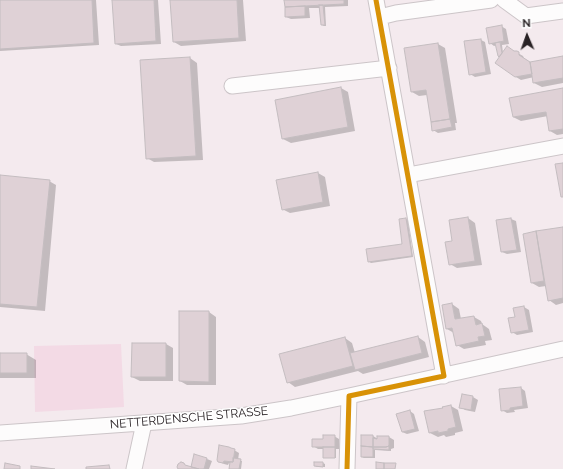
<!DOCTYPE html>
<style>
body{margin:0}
#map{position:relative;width:563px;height:469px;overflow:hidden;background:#f4eaee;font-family:Raleway,sans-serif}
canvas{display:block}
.north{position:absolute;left:507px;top:16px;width:40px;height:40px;-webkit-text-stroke:3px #fff;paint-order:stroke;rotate:358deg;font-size:11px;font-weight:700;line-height:16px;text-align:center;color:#292225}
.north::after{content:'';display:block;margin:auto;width:14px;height:18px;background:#292225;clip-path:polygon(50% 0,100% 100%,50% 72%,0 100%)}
</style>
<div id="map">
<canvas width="563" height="469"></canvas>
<div class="north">N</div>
</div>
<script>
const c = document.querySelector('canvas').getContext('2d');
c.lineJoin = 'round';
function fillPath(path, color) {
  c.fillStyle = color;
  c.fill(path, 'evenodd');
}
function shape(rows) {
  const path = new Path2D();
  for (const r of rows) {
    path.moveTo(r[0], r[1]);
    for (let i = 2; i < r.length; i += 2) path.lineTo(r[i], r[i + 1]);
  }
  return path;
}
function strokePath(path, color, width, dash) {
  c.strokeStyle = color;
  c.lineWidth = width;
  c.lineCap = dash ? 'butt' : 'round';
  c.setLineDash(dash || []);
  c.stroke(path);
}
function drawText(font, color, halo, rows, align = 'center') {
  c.font = font + ' Raleway,sans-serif';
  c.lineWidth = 3;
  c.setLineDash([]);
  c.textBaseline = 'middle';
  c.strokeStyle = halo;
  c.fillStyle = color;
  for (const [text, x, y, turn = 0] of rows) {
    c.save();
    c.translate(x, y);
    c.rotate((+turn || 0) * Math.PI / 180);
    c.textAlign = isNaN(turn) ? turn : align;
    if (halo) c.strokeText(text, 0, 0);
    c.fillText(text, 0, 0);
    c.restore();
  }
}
const green = shape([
 [121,344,124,407,35,412,34,346]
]);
const shadow = shape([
 [9,0,96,0,99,45,0,51,0,1],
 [113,0,158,0,161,44,121,46,116,44],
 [171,0,243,0,246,41,181,46,174,42],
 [285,0,348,0,348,6,325,7,326,26,324,26,322,25,320,8,309,8,310,18,291,19,286,17],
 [501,26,506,29,509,44,502,45,503,53,516,52,523,56,524,58,531,63,563,57,563,83,542,87,534,83,534,77,521,80,516,77,499,55,497,45,494,46,490,43],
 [481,40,485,42,491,74,475,77,470,74],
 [438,44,445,48,457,123,455,123,456,130,438,133,433,130,427,95,419,96,412,92],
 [190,58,197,63,203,160,154,162,147,158,141,61],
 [341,88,348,92,355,131,291,143,283,139,276,100],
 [563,89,563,134,557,135,550,131,548,116,521,121,513,117],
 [318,173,325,177,330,206,290,213,282,209],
 [0,176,49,181,56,185,45,311,0,307],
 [468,218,475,223,482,265,457,268,450,264,453,242],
 [406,219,408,220,413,257,371,263,368,261,403,245,400,220],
 [511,219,516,221,521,252,507,254,502,252,497,221],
 [563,228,563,303,556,305,549,300,546,286,539,287,532,283,524,235],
 [452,304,459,309,461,319,474,317,481,321,482,324,489,329,492,340,485,341,486,345,464,349,457,345,454,333,447,329],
 [524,307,529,310,533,332,517,335,512,332],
 [209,312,216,317,216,385,187,385,180,381],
 [418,337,425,342,429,357,363,374,358,371,295,387,288,382,345,338,352,343,355,353],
 [166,344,173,348,173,381,140,381,132,377],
 [0,354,26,354,36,360,36,378,0,378],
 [521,388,525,391,528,408,514,410,515,412,507,413,502,410],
 [463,395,473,397,478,400,475,412,465,410,461,407],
 [451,406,458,410,463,431,455,433,455,435,446,437,444,435,438,437,430,433,426,412,444,409],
 [410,411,414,414,419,431,407,434,402,432],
 [334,436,339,439,339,449,336,449,336,458,326,458,324,457,324,449,318,449,313,446,324,440],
 [373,436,378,439,389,437,394,440,394,448,391,449,391,451,375,450,375,458,364,458,362,457],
 [234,450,239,453,238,460,242,461,241,469,230,469,231,464,229,463,228,465,224,464,219,462],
 [195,455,207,459,212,461,209,469,179,469,191,468],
 [323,463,325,464,325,467,317,467,315,466]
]);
const building = shape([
 [0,0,92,0,94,43,0,49,0,0],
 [112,0,154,0,156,41,115,44,112,0],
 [170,0,237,0,239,38,173,42,170,0],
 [284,0,344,0,344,4,285,7,284,0],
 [319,5,323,5,325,25,321,25,319,5],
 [305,6,305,16,285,17,285,7,305,6],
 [502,25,504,41,489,44,486,28,502,25],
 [481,39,486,72,469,75,464,41,481,39],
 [500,42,502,53,499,57,498,56,495,43,500,42],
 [438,43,450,119,431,122,426,90,411,92,404,48,438,43],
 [507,46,514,51,517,51,519,52,519,55,530,62,532,74,515,77,495,63,507,46],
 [563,56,563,78,533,83,530,62,563,56],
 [190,57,196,156,146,159,140,60,190,57],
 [341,87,348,127,282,139,275,100,341,87],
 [563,88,563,129,549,131,546,112,513,117,509,98,563,88],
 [450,119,452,127,432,131,431,122,450,119],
 [563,163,563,197,561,197,555,164,563,163],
 [318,172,323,202,282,210,276,180,318,172],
 [0,175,50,180,37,307,0,304,0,175],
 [468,217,475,261,449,265,445,242,452,241,449,220,468,217],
 [406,218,412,256,368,262,366,249,402,244,399,219,406,218],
 [511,218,517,250,501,252,496,220,511,218],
 [563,227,563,298,548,301,536,231,563,227],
 [536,231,544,281,531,283,523,234,536,231],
 [452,303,455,319,474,316,476,325,482,323,485,336,478,337,479,341,456,346,452,328,446,329,442,305,452,303],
 [524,306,529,330,511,333,508,318,515,317,513,308,524,306],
 [179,311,209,311,209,382,179,381,179,311],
 [418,336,422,353,355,370,350,353,418,336],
 [345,337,353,366,287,383,279,354,345,337],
 [132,343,166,343,166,377,131,377,132,343],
 [0,353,27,353,27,373,0,373,0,353],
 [521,387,523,406,510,408,510,410,501,411,499,389,521,387],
 [462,394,473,396,471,410,459,408,462,394],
 [451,405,456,427,448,429,448,431,438,433,438,431,429,433,424,411,443,408,442,407,451,405],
 [410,410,415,429,402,432,396,414,410,410],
 [323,435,335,435,335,447,312,447,312,439,323,439,323,435],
 [361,435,373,435,373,447,361,446,361,435],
 [377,436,389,436,389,446,386,447,373,447,373,438,377,439,377,436],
 [219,445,229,447,231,448,235,449,233,462,224,461,223,463,218,462,217,460,219,445],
 [361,446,373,447,373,457,361,457,361,446],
 [389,446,389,450,373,449,373,447,386,447,389,446],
 [323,447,335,447,335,458,323,458,323,447],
 [194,454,207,458,204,469,199,469,191,467,194,454],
 [233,458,241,459,239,469,229,469,230,462,233,462,233,458],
 [181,462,184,463,185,465,199,469,178,469,177,467,178,464,181,462],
 [314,462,323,462,323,467,314,466,314,462],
 [376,462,384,463,384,469,376,469,376,462],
 [5,463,20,466,20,469,4,469,5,463],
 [384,463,396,463,395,469,384,469,384,463],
 [109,465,110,469,86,469,86,467,109,465],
 [31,466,55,469,31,469,31,466]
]);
const minor = shape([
 [376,0,444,376],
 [504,0,526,16,563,11],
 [380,17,396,13,491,0],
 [232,86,389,68],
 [408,175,563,146],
 [0,433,241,416,291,408,349,396,563,349],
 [134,469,144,423],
 [347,469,349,396]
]);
const bus1 = shape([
 [347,469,349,396,444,376,376,0]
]);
const streetNames = [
 ["NETTERDENSCHE STRASSE",189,418,-5]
];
fillPath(green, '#f3dae5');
fillPath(shadow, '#0003');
fillPath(building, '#dfd1d6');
strokePath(building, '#c4bdc0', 1);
strokePath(minor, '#ccc5c8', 17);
strokePath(minor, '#fdfcfc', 15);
strokePath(bus1, '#d89206', 5);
drawText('12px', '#292225', '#fff', streetNames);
</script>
